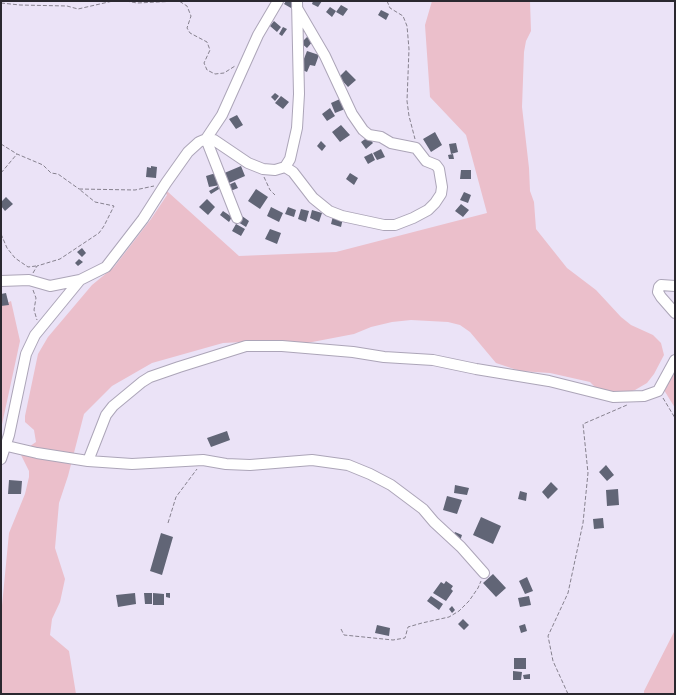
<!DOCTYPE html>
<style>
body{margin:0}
#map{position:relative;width:676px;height:695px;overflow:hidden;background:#ebe3f7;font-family:"Fira Sans",sans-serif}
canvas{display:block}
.frame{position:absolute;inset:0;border:2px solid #2a282f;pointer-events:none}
</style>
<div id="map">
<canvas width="676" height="695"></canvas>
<div class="frame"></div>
</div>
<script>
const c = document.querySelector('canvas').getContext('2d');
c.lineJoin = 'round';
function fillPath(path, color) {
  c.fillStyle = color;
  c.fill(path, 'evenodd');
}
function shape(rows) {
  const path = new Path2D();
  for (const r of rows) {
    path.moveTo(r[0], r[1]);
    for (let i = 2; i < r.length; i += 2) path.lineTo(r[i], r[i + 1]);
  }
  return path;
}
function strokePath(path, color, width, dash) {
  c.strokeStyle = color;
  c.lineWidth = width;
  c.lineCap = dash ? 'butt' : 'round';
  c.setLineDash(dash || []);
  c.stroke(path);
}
const green = shape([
 [432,1,530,1,531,31,526,41,524,52,522,107,529,168,530,191,534,202,536,229,567,268,596,290,621,317,631,325,653,335,661,343,664,355,654,374,647,383,635,390,626,393,608,394,597,389,590,382,550,373,520,371,496,363,470,332,460,325,448,322,411,320,392,322,371,327,354,334,307,343,263,341,223,343,152,363,112,386,84,414,68,476,59,503,55,548,65,579,60,602,52,619,50,635,69,651,76,694,1,694,1,616,9,533,25,494,29,477,29,471,20,453,36,442,34,430,25,422,25,416,38,354,48,337,92,285,114,267,151,219,167,195,158,183,239,256,336,252,487,213,466,135,430,97,425,25],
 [11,301,20,341,1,429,1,306],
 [675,374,675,408,664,390,671,377],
 [675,630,675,694,644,694,644,691]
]);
const building = shape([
 [286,1,293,1,294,2,291,8,284,4],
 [313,1,322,1,318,7,312,4],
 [341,5,348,9,343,16,336,12],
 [330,7,336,11,332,17,326,12],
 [381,10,389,14,386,20,378,15],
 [274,21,281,27,277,32,270,26],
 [283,27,287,29,282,36,279,34],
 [309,35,314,40,307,48,301,43],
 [307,51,319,55,315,66,310,65,307,72,300,69],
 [346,70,356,80,348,87,339,77],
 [275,93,279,96,275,101,271,97],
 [281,96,289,102,283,109,275,103],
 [340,99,345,109,335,113,331,103],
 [330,108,335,116,327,121,322,114],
 [237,115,243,125,236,129,229,119],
 [341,125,350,135,340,142,332,132],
 [435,132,442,145,431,152,423,139],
 [368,137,373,143,366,149,361,142],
 [321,141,326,146,322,151,317,146],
 [456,143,458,152,451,154,449,144],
 [381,149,385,157,377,160,373,153],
 [372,153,375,160,368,164,364,157],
 [453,154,454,159,449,159,448,155],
 [151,166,157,167,156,178,146,177,147,167,151,168],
 [241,166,245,176,229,183,227,178,224,179,222,174],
 [461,170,471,170,471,179,460,179],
 [216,173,220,185,209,187,206,176],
 [350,173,358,178,354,185,346,179],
 [235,182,238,188,228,192,226,186],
 [218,186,219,189,211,194,209,191],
 [256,189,268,197,260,209,248,201],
 [464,192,471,195,468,203,460,200],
 [6,197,13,204,5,211,1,206,1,202],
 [207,199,215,207,208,215,199,207],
 [461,204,469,210,463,217,455,211],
 [271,207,283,213,279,222,267,216],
 [288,207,296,210,294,217,285,214],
 [301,209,309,211,306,222,298,219],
 [312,210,322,213,319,222,310,218],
 [223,211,232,217,229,222,220,215],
 [242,216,249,221,246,227,238,222],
 [333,216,343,218,341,227,331,224],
 [236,224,245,229,241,236,232,231],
 [270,229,281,233,277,244,265,239],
 [82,248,86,253,82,257,77,252],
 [79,259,83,262,78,266,75,263],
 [6,293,9,305,1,306,1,294],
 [227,431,230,440,211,447,207,438],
 [606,465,614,475,607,481,599,472],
 [9,480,22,481,21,494,8,494],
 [551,482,558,489,548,499,542,492],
 [455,485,469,488,467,495,454,493],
 [618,489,619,505,607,506,606,490],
 [520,491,527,493,526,501,518,499],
 [447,496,462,500,457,514,443,510],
 [481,517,501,526,493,544,473,535],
 [603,518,604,528,594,529,593,519],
 [455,532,462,535,460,541,452,537],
 [161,533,173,537,162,575,150,571],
 [493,574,506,588,496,597,483,583],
 [527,577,533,591,525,594,519,581],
 [446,581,453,586,451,589,453,591,446,601,433,593,441,582,444,584],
 [135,593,136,604,118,607,116,595],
 [144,593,152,593,152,604,145,604],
 [153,593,164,594,164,605,153,605],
 [166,593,170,593,170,598,166,597],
 [431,596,443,604,439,610,427,601],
 [529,596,531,605,520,607,518,598],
 [452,606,455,610,452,613,449,609],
 [463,619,469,625,464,630,458,624],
 [525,624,527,631,521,633,519,626],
 [377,625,390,628,389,636,375,633],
 [514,658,526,658,526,669,514,669],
 [513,671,522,672,521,680,513,680],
 [530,674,530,679,524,679,523,675]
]);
const path = shape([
 [126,1,137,3,179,1,187,6,191,16,187,28,190,33,207,42,210,50,204,63,207,70,215,74,224,73,235,66],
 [387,1,390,8,403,16,407,26,409,49,407,101,409,116,415,139],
 [1,3,20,5,67,6,78,9,113,1,125,1],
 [1,144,17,154,43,165,51,173,58,174,79,189],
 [1,173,17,154],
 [264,177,270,190,275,195],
 [1,234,7,248,15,258,28,267,36,266],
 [33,273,37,266,60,259,99,233,104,226,114,206,95,202,79,189,135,190,154,186],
 [33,290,36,298,34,310,37,320],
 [663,398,675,418],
 [168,523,176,497,197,469],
 [341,629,344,635,393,640,405,638,408,627,422,623,449,617,459,611,469,601,478,588,481,581],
 [568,694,553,661,548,636,568,593,583,523,588,473,583,424,627,405]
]);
const minor = shape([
 [285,167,293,172,313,198,329,211,342,216,384,225,395,225,413,218,428,210,435,203,441,194,442,187,439,169,436,165,426,161,416,148,391,143,381,137,369,135,363,130,352,114,325,56,297,8],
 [237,218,206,139,222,115,258,35,278,1],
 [1,281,29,280,50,286,80,280,106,267,143,219,166,183,188,152,199,142,206,139,214,140,248,163,263,169,275,170,285,167,290,159,297,128,299,94,297,1],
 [675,286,661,285,659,287,658,292,661,297,675,313],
 [7,446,37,453,88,461,132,464,203,460,226,464,250,465,312,460,348,465,370,474,391,485,423,509,434,522,461,547,484,573],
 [1,459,9,435,26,354,35,335,80,280],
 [88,461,106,415,113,406,142,382,150,377,179,367,246,346,282,346,353,352,384,357,433,360,476,369,549,381,613,397,644,396,658,391,675,360]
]);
fillPath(green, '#ebbfcb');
fillPath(building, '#616576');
strokePath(minor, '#aca5b8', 12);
strokePath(path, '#86818e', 1, [4, 2]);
strokePath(minor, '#fff', 10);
</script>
